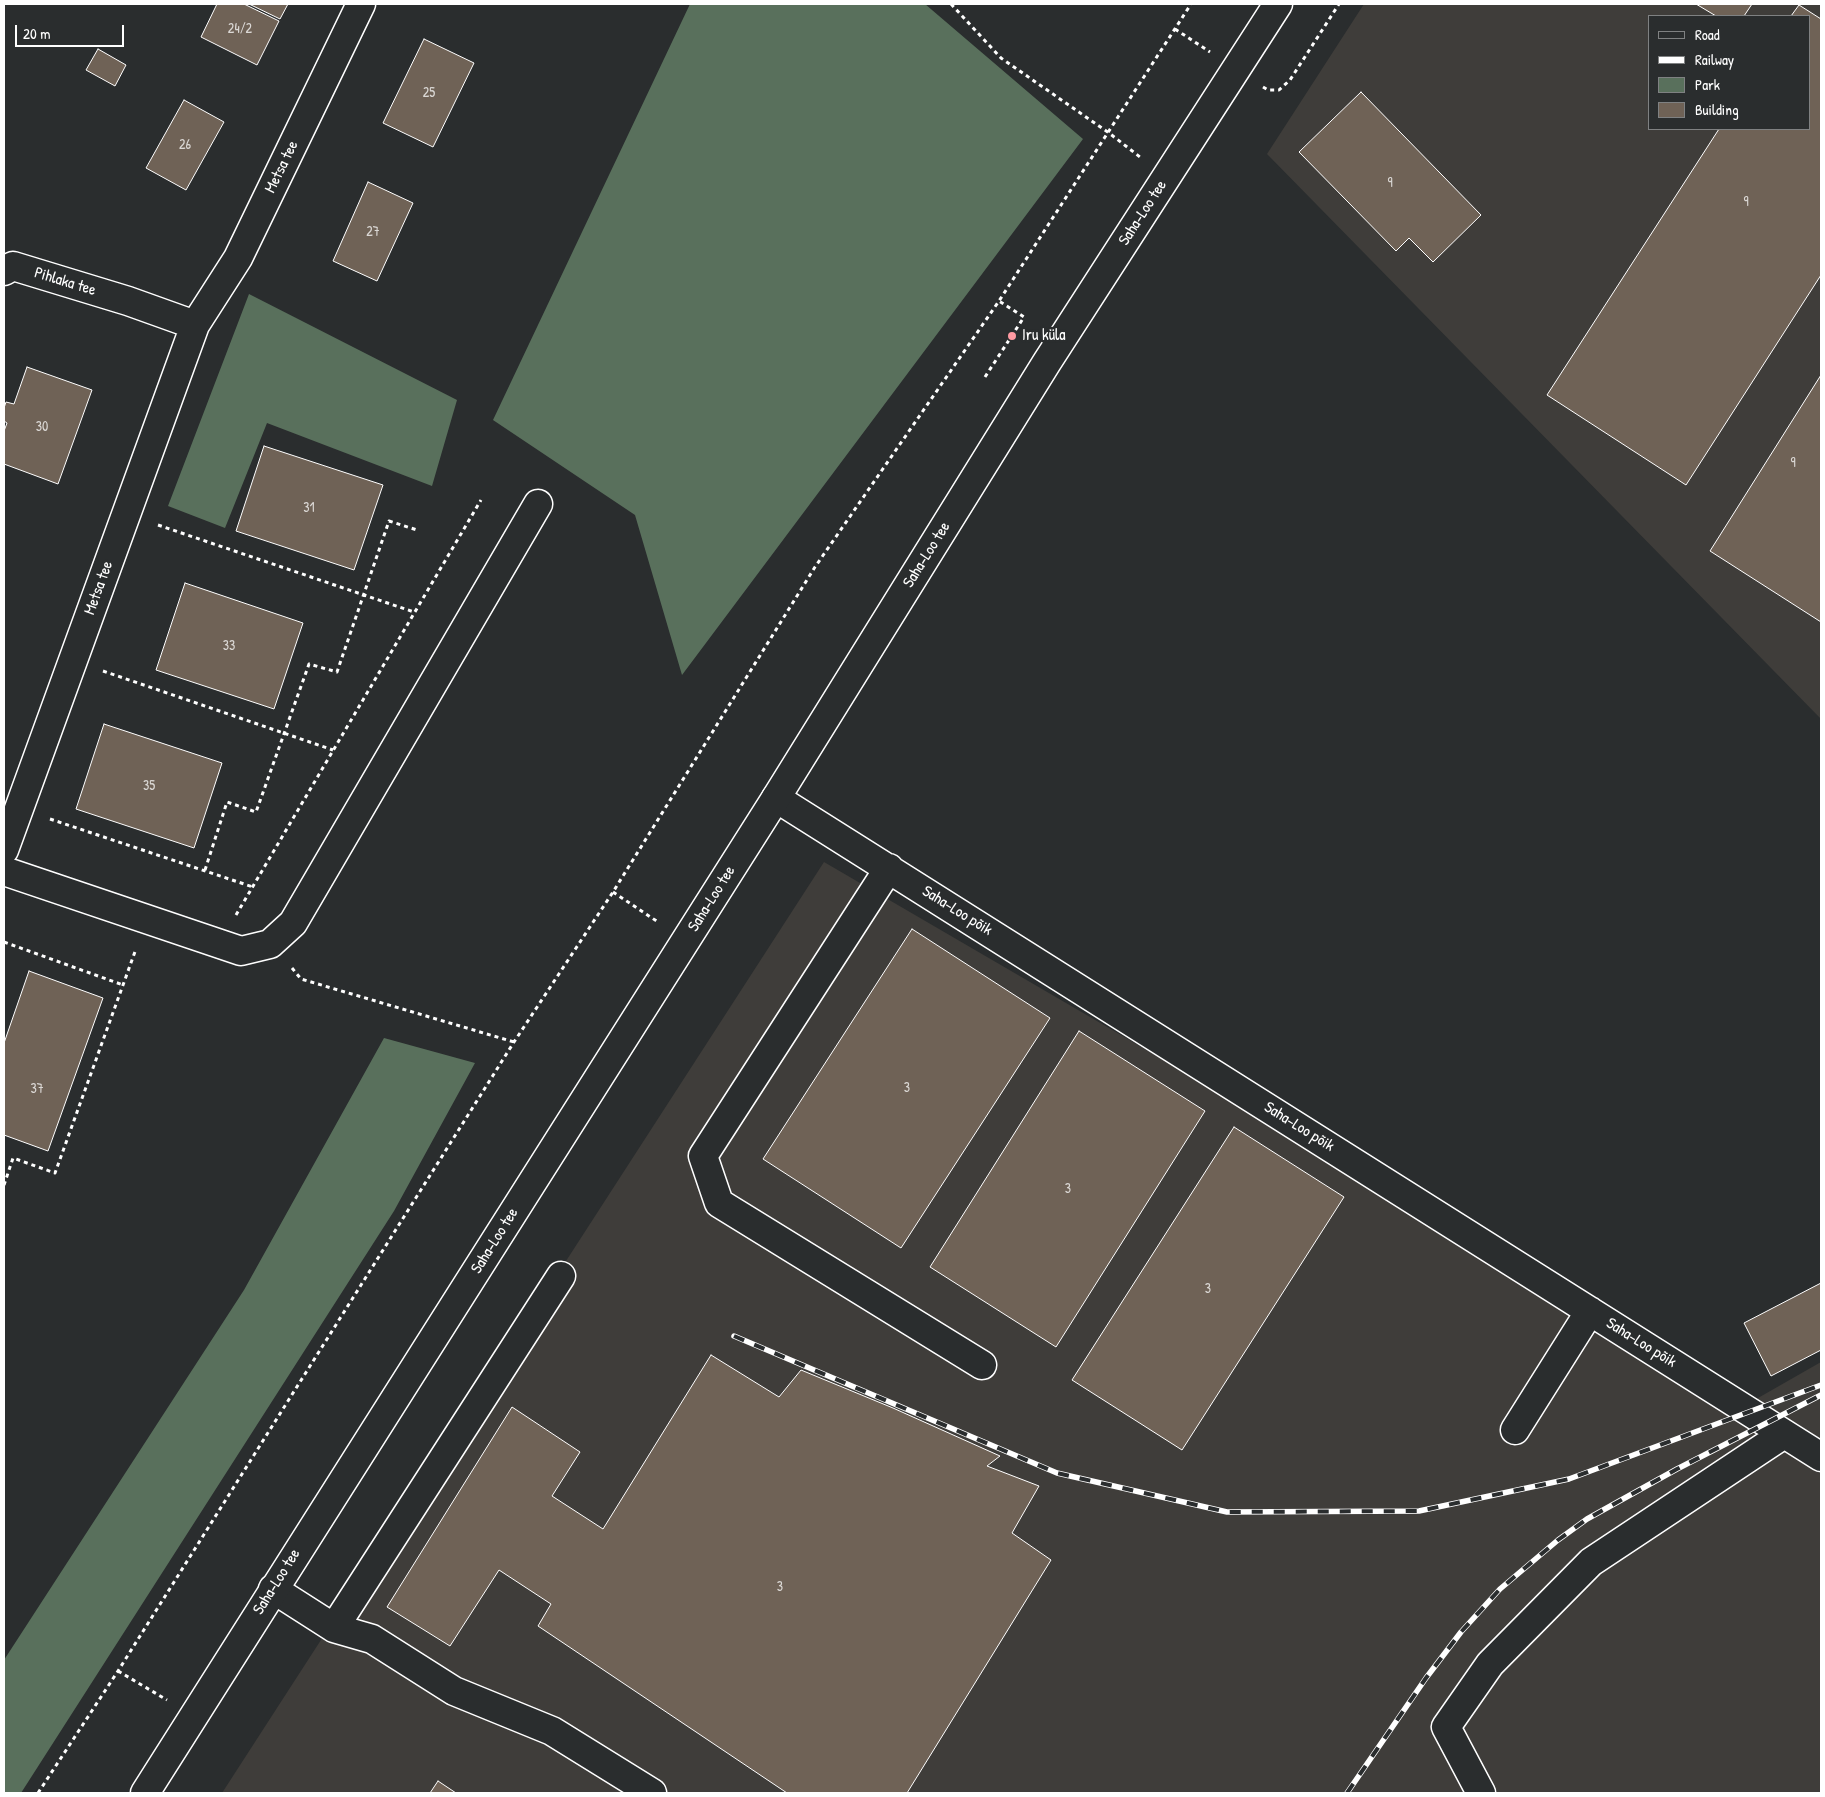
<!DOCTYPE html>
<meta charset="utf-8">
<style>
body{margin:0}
#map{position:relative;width:1825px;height:1797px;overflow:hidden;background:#2a2d2e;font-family:"Patrick Hand",sans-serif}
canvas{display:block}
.frame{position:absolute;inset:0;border:5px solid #fff;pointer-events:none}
.legend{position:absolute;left:1648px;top:15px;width:162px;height:115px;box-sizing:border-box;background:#2a2d2e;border:1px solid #7f8182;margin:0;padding:6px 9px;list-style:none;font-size:15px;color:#fff}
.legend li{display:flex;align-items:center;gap:10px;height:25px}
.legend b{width:25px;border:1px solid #7f8182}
.scale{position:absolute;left:15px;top:25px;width:109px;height:22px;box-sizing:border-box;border:2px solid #fff;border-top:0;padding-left:6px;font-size:15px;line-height:18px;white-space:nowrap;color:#fff;-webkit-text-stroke:4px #2a2d2e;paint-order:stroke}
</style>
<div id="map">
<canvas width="1825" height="1797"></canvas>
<div class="frame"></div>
<ul class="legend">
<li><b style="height:6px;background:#2a2d2e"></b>Road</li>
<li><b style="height:6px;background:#fff"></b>Railway</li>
<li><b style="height:14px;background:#59705c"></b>Park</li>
<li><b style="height:14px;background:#6f6256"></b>Building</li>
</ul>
<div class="scale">20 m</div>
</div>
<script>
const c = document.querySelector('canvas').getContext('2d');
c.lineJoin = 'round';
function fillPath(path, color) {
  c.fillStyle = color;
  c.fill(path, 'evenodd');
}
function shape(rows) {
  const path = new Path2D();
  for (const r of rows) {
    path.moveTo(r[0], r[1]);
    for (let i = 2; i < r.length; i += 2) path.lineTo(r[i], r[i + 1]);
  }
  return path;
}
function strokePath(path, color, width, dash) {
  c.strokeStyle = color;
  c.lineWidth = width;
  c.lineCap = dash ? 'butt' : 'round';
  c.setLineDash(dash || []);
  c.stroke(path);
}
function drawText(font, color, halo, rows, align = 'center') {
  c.font = font + ' "Patrick Hand",sans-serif';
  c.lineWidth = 5;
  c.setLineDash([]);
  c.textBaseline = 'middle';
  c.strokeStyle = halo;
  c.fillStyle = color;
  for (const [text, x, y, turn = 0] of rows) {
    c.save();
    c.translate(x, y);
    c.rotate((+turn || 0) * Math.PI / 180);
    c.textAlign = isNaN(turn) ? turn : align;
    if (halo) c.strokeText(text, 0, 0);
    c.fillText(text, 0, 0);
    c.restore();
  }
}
const built = shape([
 [1364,4,1821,4,1821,719,1267,154],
 [1649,16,1809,16,1809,129,1649,129],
 [824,862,1751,1402,1821,1362,1821,1793,222,1793]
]);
const green = shape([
 [690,4,925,4,1083,139,682,675,635,515,493,420],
 [249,294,457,400,432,486,267,423,225,528,168,506],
 [384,1038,475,1063,394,1211,21,1793,4,1793,4,1660,244,1290]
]);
const building = shape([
 [217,4,244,4,279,21,257,65,201,37,217,4],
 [249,4,288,4,280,19,249,4],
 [1696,4,1752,4,1744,16,1716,16,1696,4],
 [1799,5,1821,19,1821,275,1686,485,1547,395,1719,129,1809,129,1809,16,1791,16,1799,5],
 [424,39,474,63,433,147,383,123,424,39],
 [98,49,126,65,115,86,86,70,98,49],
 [1361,92,1481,215,1433,262,1409,238,1396,251,1299,152,1361,92],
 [184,100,224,122,186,190,146,168,184,100],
 [368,182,413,203,377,281,333,261,368,182],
 [27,367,92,390,58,484,4,464,4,431,7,423,4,421,4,408,6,402,14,404,27,367],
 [1821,375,1821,622,1710,551,1821,375],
 [264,446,383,485,354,570,236,531,264,446],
 [185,583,303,623,274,709,156,670,185,583],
 [104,724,222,763,194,848,76,809,104,724],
 [912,929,1050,1018,901,1248,763,1159,912,929],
 [29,971,103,998,48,1151,4,1135,4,1043,29,971],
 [1079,1031,1205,1111,1056,1347,930,1267,1079,1031],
 [1234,1127,1344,1197,1182,1450,1072,1380,1234,1127],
 [1821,1283,1821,1350,1771,1376,1744,1323,1821,1283],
 [711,1355,779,1397,801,1370,893,1408,1000,1456,987,1466,1039,1486,1012,1533,1051,1560,907,1793,787,1793,538,1626,551,1604,499,1570,450,1646,387,1607,512,1407,580,1452,552,1496,603,1529,711,1355],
 [438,1781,456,1793,430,1793,438,1781]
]);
const path = shape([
 [951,4,1001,58,1109,133,1140,157],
 [1175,29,1210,52],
 [1263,87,1268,90,1279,90,1290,80,1339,4],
 [985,377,1024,317,999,301],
 [158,525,414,612],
 [103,671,333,750],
 [50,819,253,887],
 [205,870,227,802,256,812,309,664,337,672,389,521,417,530],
 [613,892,658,922],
 [236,915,481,500],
 [4,942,123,985],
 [292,968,301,979,514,1042],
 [4,1185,13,1158,55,1173,136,949],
 [118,1671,167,1700],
 [38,1793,118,1671,514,1042,613,892,815,567,999,301,1191,4]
]);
const minor = shape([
 [4,271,13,266,128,301,195,325,238,258,361,4],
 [776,798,1821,1457],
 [4,850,195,325],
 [889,868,703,1156,719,1203,982,1365],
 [4,871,241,951,270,944,293,923,538,504],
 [1515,1430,1590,1311],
 [273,1589,334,1628,561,1276],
 [334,1628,372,1639,454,1691,552,1731,652,1793],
 [1481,1793,1446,1727,1490,1664,1591,1562,1784,1434]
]);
const major = shape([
 [145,1793,776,798,1047,362,1278,4]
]);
const rail = shape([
 [734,1336,1057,1473,1227,1512,1419,1511,1569,1479,1821,1385],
 [1347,1793,1426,1678,1461,1632,1500,1589,1558,1540,1587,1519,1677,1469,1821,1395]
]);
const markers = [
 [1012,336,5,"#ff9aa2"]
];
const numberNames = [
 ["24/2",240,29],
 ["25",429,93],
 ["26",185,145],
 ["9",1390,183],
 ["9",1746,202],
 ["27",373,232],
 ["30",42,427],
 ["9",1793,463],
 ["31",309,508],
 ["33",229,646],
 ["35",149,786],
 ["3",907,1088],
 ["37",37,1089],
 ["3",1068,1189],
 ["3",1208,1289],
 ["3",780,1587]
];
const streetNames = [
 ["Metsa tee",282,167,-64],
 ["Saha-Loo tee",1143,213,-57],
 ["Pihlaka tee",65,282,17],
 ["Saha-Loo tee",927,555,-58],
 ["Metsa tee",99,588,-70],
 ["Saha-Loo tee",712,899,-58],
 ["Saha-Loo põik",957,911,32],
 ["Saha-Loo põik",1299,1127,32],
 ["Saha-Loo tee",495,1241,-58],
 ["Saha-Loo põik",1641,1343,32],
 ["Saha-Loo tee",277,1582,-58]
];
const poiNames = [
 ["Iru küla",1022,336]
];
fillPath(built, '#3f3d3a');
fillPath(green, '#59705c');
fillPath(building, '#6f6256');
strokePath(building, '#fff', 1);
strokePath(minor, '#fff', 31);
strokePath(major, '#fff', 31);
strokePath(path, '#fff', 3, [4, 4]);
strokePath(minor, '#2a2d2e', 28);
strokePath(major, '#2a2d2e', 28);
strokePath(rail, '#fff', 5.5);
strokePath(rail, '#2a2d2e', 4, [11]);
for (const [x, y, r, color] of markers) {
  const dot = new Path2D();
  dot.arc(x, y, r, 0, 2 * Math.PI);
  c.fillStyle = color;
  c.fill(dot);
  strokePath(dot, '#2a2d2e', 2);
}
drawText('14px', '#dbd8d5', null, numberNames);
drawText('16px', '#fff', '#2a2d2e', streetNames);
drawText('16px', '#fff', '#2a2d2e', poiNames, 'left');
</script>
